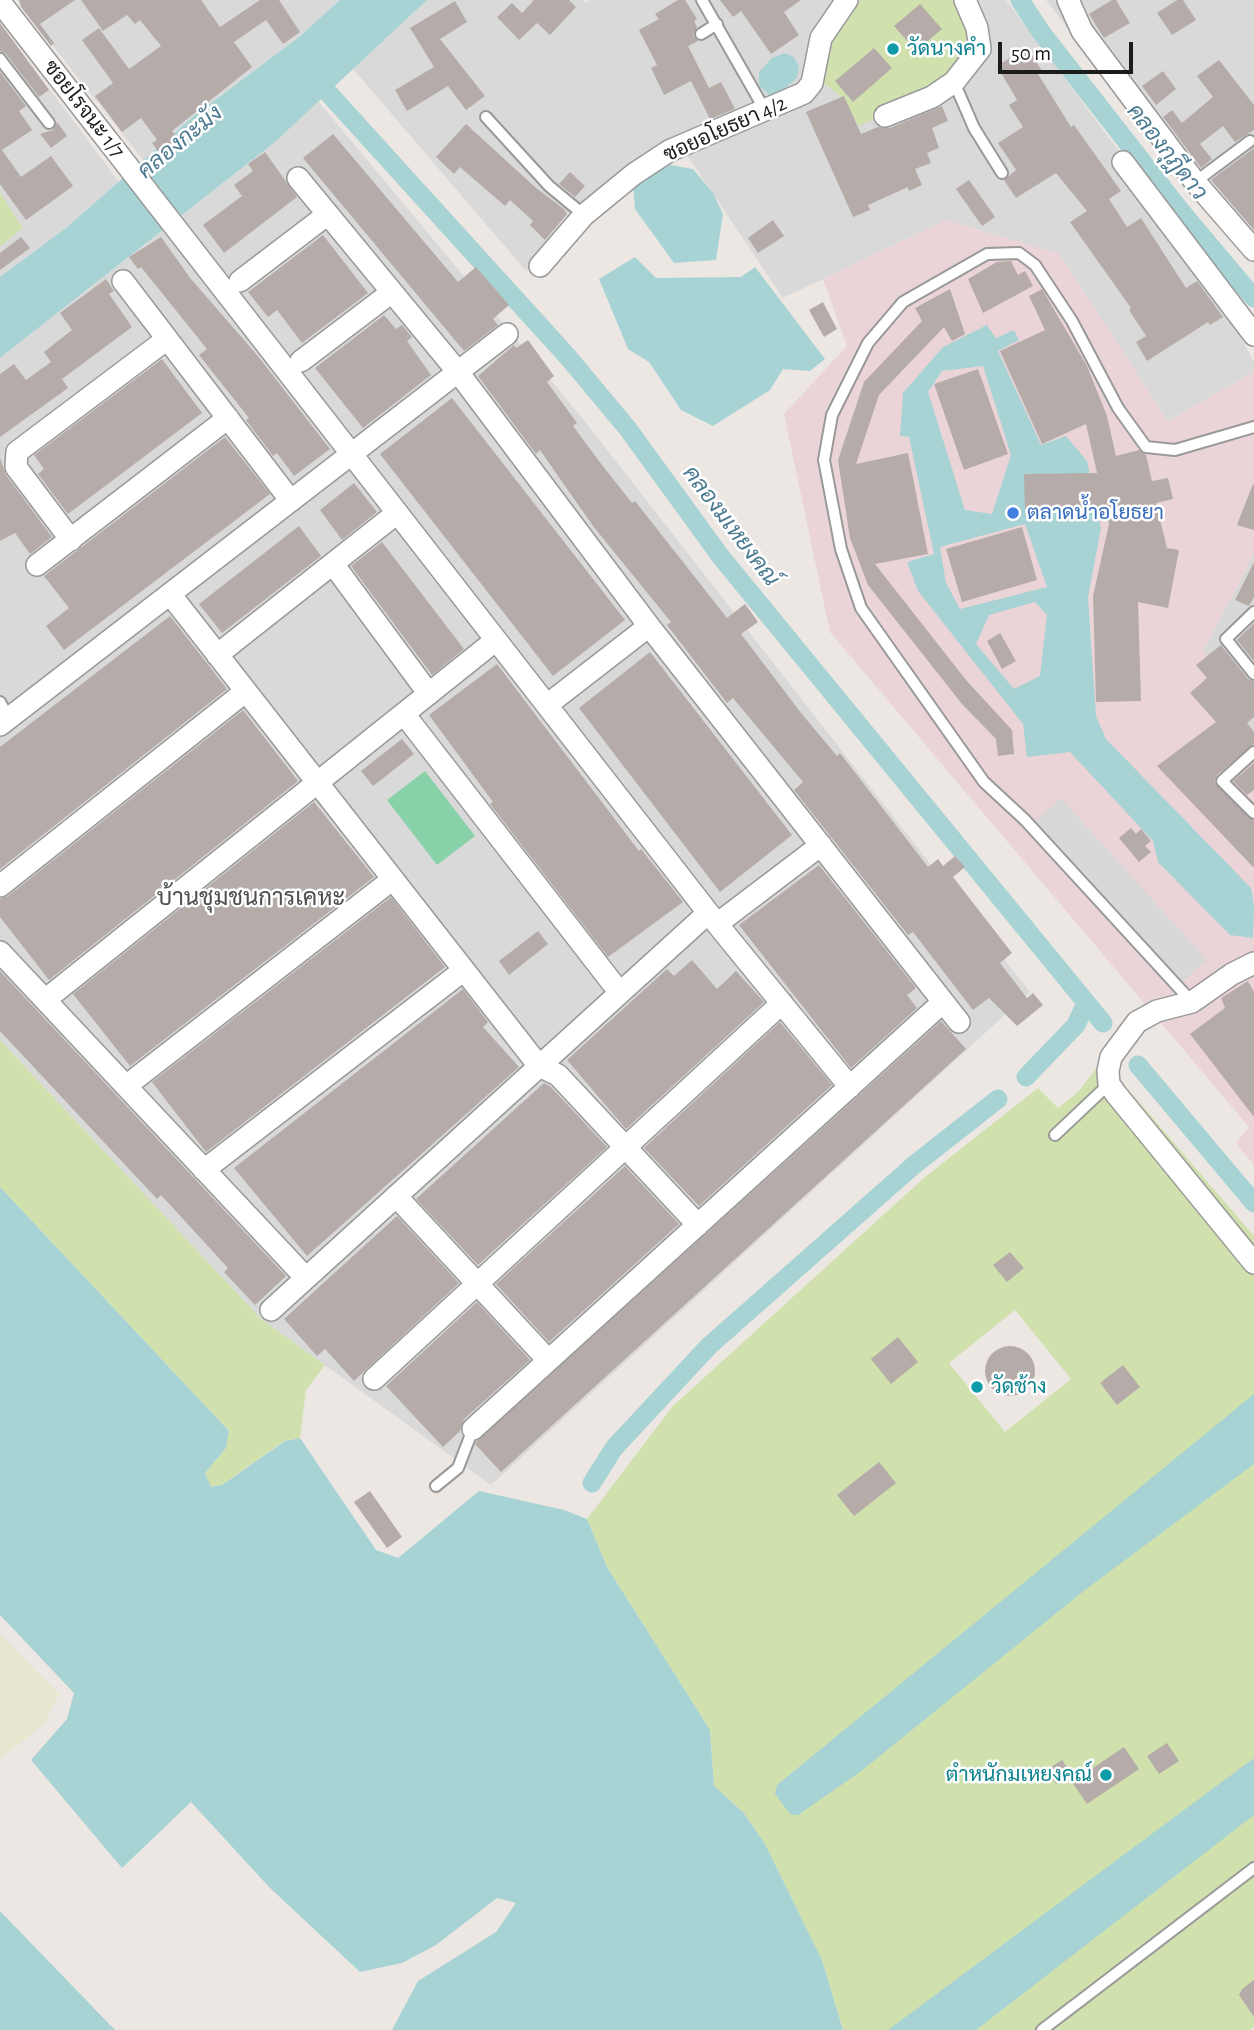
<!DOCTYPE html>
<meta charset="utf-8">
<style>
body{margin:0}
#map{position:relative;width:1254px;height:2030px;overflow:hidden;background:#ece7e3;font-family:"Alegreya Sans",sans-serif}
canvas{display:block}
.scale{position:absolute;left:998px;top:42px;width:135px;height:32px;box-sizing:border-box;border:4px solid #1c1c1c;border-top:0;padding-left:9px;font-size:21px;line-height:24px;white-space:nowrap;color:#1c1c1c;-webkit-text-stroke:5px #fff;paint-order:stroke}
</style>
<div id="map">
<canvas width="1254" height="2030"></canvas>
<div class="scale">50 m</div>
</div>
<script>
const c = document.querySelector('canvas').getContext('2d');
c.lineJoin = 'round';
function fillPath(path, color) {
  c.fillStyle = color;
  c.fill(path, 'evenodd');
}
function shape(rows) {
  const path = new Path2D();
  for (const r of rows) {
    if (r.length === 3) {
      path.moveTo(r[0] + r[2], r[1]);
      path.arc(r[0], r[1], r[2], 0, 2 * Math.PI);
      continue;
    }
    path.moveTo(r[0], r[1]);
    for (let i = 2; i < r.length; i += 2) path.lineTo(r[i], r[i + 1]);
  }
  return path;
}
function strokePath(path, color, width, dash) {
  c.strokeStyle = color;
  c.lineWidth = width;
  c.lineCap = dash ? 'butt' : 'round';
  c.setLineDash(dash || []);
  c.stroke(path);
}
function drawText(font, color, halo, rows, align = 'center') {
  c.font = font + ' "Alegreya Sans",Sarabun,sans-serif';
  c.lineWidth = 5;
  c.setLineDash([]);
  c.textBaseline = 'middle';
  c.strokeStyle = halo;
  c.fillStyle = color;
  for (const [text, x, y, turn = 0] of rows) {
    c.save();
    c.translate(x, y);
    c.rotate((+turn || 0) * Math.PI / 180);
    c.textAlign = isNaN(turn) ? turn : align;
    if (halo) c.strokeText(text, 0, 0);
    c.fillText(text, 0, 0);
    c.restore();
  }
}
const residential = shape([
 [17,0,340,0,299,37,195,115,143,160],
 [427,0,583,0,586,3,590,0,1006,0,1122,155,1233,323,1254,362,1254,372,1168,421,1059,254,946,220,783,298,674,136,644,153,585,201,526,271,353,69],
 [1046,0,1254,0,1254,262,1151,139],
 [0,23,119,182,66,228,0,277],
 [318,101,587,424,1030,992,491,1485,261,1319,0,1040,0,358,275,142]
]);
const commercial = shape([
 [946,220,1059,254,1168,421,1254,372,1254,1165,1236,1143,1249,1127,830,632,784,414,847,346,823,279]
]);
const farmland = shape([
 [0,1634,59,1694,45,1723,0,1759]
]);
const grass = shape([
 [861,0,955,0,972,30,971,49,942,88,859,126,841,97,815,76,819,45],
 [0,193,23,228,0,246],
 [0,1040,261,1319,325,1365,306,1390,300,1438,284,1441,222,1485,211,1487,205,1473,226,1448,229,1431,0,1187],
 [1103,1060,1254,1236,1254,2027,1250,2030,843,2030,822,1960,765,1844,744,1813,714,1786,710,1730,607,1567,587,1519,673,1406,925,1177,1038,1088,1058,1108,1078,1092],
 [1015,1310,1071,1379,1005,1432,949,1363]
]);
const pitch = shape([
 [425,771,475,836,437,865,387,800]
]);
const parking = shape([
 [1254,554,1254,745,1210,781,1247,702,1203,651],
 [1061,798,1207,960,1172,991,1025,830]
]);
const water = shape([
 [340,0,427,0,275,142,0,358,0,277,66,228,195,115,299,37],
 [784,53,794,57,799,67,797,78,783,90,769,95,759,85,759,72,772,58],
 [670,165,693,169,713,193,723,214,716,260,674,263,635,209,633,183],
 [635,257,656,278,741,277,755,267,825,359,810,371,783,369,770,390,713,426,681,410,649,362,628,349,599,279],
 [987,325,996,338,1014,330,1019,340,998,351,1041,445,1066,436,1087,461,1101,528,1088,597,1096,716,1106,739,1251,888,1254,905,1253,938,1230,935,1158,862,1153,841,1070,752,1027,757,1023,724,918,591,907,562,934,554,909,437,900,436,903,393,943,347],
 [983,366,1011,455,992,514,965,510,928,392,942,371],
 [1025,474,1084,474,1084,509,1025,509],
 [1025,524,1047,587,960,609,946,583,940,547],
 [1035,602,1047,615,1040,676,1014,689,976,644,989,615],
 [0,1187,229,1431,226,1448,205,1473,211,1487,222,1485,285,1441,300,1438,376,1550,398,1558,479,1491,564,1510,587,1519,607,1567,710,1730,714,1786,744,1813,765,1844,822,1960,843,2030,392,2030,418,1981,496,1932,516,1903,497,1898,436,1945,402,1963,360,1972,269,1887,191,1802,122,1868,31,1760,67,1719,74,1693,0,1615],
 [1254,1394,1254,1464,1085,1590,860,1772,798,1815,791,1815,775,1794,777,1785],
 [1254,1758,1254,1815,976,2030,888,2030],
 [0,1911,115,2030,0,2030]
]);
const canal = shape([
 [1020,0,1041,32,1180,210,1254,298],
 [311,74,568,357,628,429,721,557,1103,1023],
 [1138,1065,1254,1203],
 [1026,1077,1076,1025,1086,1003],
 [592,1483,614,1448,709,1346,914,1165,998,1099]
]);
const building = shape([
 [19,0,75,0,40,24,54,43,51,46,21,7],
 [81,0,201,0,220,27,260,0,279,0,300,32,283,44,266,20,234,42,252,67,172,131,180,141,161,155,152,143,157,140,141,118,122,132,95,96,113,83,82,40,99,28,129,69,161,46,140,20,135,24,127,15,103,31],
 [534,0,569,0,576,7,550,35,537,23,519,40,497,17,512,3,522,13],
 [678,0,685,0,697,19,694,21,697,27,693,35,698,41,688,46,709,88,721,82,735,109,710,119,691,81,664,95,651,68,657,65,639,30,659,19,655,14],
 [720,0,801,0,784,12,799,35,771,54,741,11,733,17],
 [1112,0,1116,0,1130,23,1104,38,1089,14],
 [1177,0,1183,0,1196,20,1172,35,1157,13],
 [455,1,467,22,440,39,485,96,466,110,448,86,407,111,395,90,434,67,410,28],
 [920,4,942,29,916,51,894,26],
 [0,23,49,90,39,97,6,54,0,51],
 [1027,47,1042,71,1038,74,1071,127,1074,125,1121,191,1109,199,1127,227,1141,218,1186,288,1197,281,1223,317,1210,325,1208,322,1147,361,1136,342,1146,336,1129,310,1131,308,1070,222,1087,211,1056,173,1016,198,1004,180,1016,170,998,143,1023,127,1009,105,1017,100,997,66],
 [874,48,892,68,853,102,835,81],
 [1219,60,1254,105,1254,130,1235,142,1223,126,1200,144,1212,159,1201,168,1163,117,1172,110,1182,123,1213,97,1197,76],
 [1163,71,1176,89,1156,105,1142,86],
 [0,72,26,106,19,111,32,130,2,150,21,177,51,156,73,186,26,220,0,184],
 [844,96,861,134,878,127,890,128,942,106,948,121,932,128,939,148,927,153,931,163,915,169,922,185,909,191,908,187,868,205,870,210,853,217,806,112],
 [57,122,67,136,51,148,40,134,53,130],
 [466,124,536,188,564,209,567,214,545,240,530,225,533,221,510,200,505,206,460,167,454,174,436,157],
 [333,134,458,282,476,267,509,305,493,319,498,325,464,351,303,158],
 [1254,148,1254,230,1211,180],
 [265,152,297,197,224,253,203,225,242,196,234,185,253,171,248,164],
 [570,172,585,186,575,197,559,184],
 [969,180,995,217,982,226,956,189],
 [773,220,784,236,758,253,748,238],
 [323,235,368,293,302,343,277,310,268,317,248,292],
 [21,237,30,248,0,270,0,253],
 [161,237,191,279,257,355,330,449,294,476,277,453,273,456,246,420,249,418,199,355,207,349,141,267,138,269,129,257],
 [1011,261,1018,275,1025,271,1033,286,983,313,968,279,997,262],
 [106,279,114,291,109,294,132,327,62,379,68,388,0,437,0,374,14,364,26,380,51,362,44,352,72,330,60,313],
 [950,289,965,334,952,341,944,327,879,395,856,464,908,453,928,554,875,564,966,680,1012,730,1014,754,998,756,996,739,962,704,868,585,850,538,838,460,864,382,922,321,915,308],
 [1042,289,1087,366,1107,416,1116,456,1139,450,1146,455,1152,481,1168,478,1173,499,1156,503,1167,548,1179,550,1168,608,1138,602,1141,701,1096,702,1093,596,1109,524,1105,508,1025,509,1024,474,1097,473,1086,424,1042,444,1000,351,1045,330,1029,296],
 [823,302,837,329,824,337,809,310],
 [384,315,396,329,402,325,412,337,407,341,431,375,363,428,315,368],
 [528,340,554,376,547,382,577,423,573,426,602,465,632,503,635,501,727,618,745,604,758,622,741,634,801,713,837,756,840,753,928,867,938,859,943,866,955,856,965,867,953,877,1012,953,1000,963,1027,998,1033,993,1043,1005,1017,1026,989,998,973,1010,913,932,908,935,794,790,803,782,733,698,727,703,667,625,671,622,593,526,540,450,536,454,478,376,514,345,516,348],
 [162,359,202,413,68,514,38,474,44,469,34,455],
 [978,369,1008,454,964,470,934,384],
 [452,398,625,620,553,676,380,454],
 [225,437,270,494,64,650,46,626,69,608,44,576],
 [0,458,6,475,52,537,30,554,15,533,0,541],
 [354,483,377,512,342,540,320,510],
 [1253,484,1254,484,1254,530,1237,525],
 [299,526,321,556,222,633,199,604],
 [1022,527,1037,580,962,602,946,549],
 [382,542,464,649,432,675,351,566],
 [1254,562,1254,597,1249,606,1235,600],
 [170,616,227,689,0,869,0,747],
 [1254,623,1254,661,1237,640],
 [1000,633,1016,661,1002,669,987,641],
 [1221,645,1248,679,1254,682,1254,717,1247,723,1254,732,1254,744,1217,775,1214,782,1254,821,1254,868,1157,766,1216,722,1190,693,1207,678,1196,665],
 [650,652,792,835,720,892,579,708],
 [497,664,639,851,641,849,683,902,608,957,490,804,493,802,429,715],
 [243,710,298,781,49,980,0,917,0,899,8,896],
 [402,739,414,754,373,786,361,771],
 [1254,763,1254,790,1247,795,1233,781],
 [314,802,374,877,130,1066,73,994],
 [1131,828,1136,834,1141,829,1151,841,1145,846,1151,852,1139,862,1119,838],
 [819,865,916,988,907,995,917,1008,851,1068,739,925],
 [391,897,445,967,206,1152,152,1082],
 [538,931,548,944,509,975,499,961],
 [692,960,717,989,736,971,764,1002,626,1129,567,1060,667,969,674,976],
 [0,971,286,1276,255,1305,224,1272,228,1268,161,1195,157,1199,0,1031],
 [1248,981,1254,992,1254,1117,1190,1034,1225,1008,1221,998],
 [463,989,488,1022,483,1027,519,1067,307,1256,234,1168],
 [941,1021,966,1049,501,1472,475,1444,477,1441],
 [780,1022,832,1085,699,1206,644,1148],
 [544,1083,550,1086,607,1147,478,1265,416,1199],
 [625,1166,679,1224,549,1342,496,1284],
 [397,1216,459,1283,354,1381,325,1349,317,1356,284,1319],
 [1010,1252,1024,1268,1007,1282,993,1265],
 [477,1302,530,1360,464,1419,460,1431,443,1447,386,1386],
 [898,1337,918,1362,891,1384,871,1359],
 [1010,1371,25],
 [1123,1365,1140,1387,1117,1405,1100,1383],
 [879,1462,896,1483,854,1516,837,1495],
 [370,1491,402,1537,387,1548,354,1502],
 [1167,1743,1179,1761,1159,1774,1147,1756],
 [1124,1747,1139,1769,1087,1804,1072,1782],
 [1062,1760,1071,1773,1056,1784,1046,1770],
 [1254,1980,1254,2017,1239,1995,1242,1989]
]);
const lane = shape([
 [702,0,766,112],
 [701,34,717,24],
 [0,59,49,123],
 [954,82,974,128,1002,173],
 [486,117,549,186,584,215],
 [1195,182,1250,141],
 [1254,612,1226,639,1254,674],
 [0,702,9,718],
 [1254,752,1222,781,1254,813],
 [1192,1002,1025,820,984,782,861,608,841,549,824,460,832,415,868,343,903,302,987,254,1019,253,1035,265,1072,321,1118,408,1146,447,1175,450,1254,427],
 [1055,1135,1109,1084],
 [436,1486,458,1468,473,1429],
 [1042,2030,1254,1868]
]);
const street = shape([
 [1068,0,1082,31,1195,182,1254,250],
 [0,2,717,924,850,1087],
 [885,116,932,97,954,82,980,49,977,28,965,0],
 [1123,162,1254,335],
 [298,178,458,372,649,626,959,1022],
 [540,266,584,215,634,174,669,151,804,93,812,83,821,38,847,0],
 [123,281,291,501],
 [240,281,328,214],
 [301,361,392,292],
 [71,540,16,467,17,452,167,339],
 [333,564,429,694],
 [37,565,228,418],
 [170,594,539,1066,558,1075,698,1225],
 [217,655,397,513],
 [547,705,649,626],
 [404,714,620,993],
 [0,725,507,334],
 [0,886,246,691],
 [717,924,821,845],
 [0,952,306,1278],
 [1254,963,1232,974,1192,1002,1157,1011,1137,1022,1111,1057,1108,1071,1109,1084,1116,1094,1254,1263],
 [45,1000,496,640],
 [126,1086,393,879],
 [204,1170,464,970],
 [396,1196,548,1360],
 [271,1310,708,913],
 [374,1379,782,1003],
 [473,1429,943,1002]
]);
const markers = [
 [893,49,7,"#0f9aa8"],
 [1013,513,7,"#3f7fe0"],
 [977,1387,7,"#0f9aa8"],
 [1106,1775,7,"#0f9aa8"]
];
const cultureNames = [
 ["วัดนางคำ",907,49],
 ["วัดช้าง",991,1387],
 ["ตำหนักมเหยงคณ์",1092,1775,"right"]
];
const streetNames = [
 ["ซอยโรจนะ 1/7",84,109,52],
 ["ซอยอโยธยา 4/2",725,129,-24]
];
const shopNames = [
 ["ตลาดน้ำอโยธยา",1027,513]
];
const waterNames = [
 ["คลองกะมัง",180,142,-39],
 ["คลองกุฎีดาว",1167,152,52],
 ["คลองมเหยงคณ์",731,526,53]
];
const quarterNames = [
 ["บ้านชุมชนการเคหะ",251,898]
];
fillPath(residential, '#dad9d9');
fillPath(commercial, '#ebd4d7');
fillPath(farmland, '#e9e6d0');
fillPath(grass, '#d0e1ae');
fillPath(pitch, '#89d2a9');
fillPath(parking, '#d8d8d8');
fillPath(water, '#a8d3d5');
strokePath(canal, '#a8d3d5', 19);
fillPath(building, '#b5aca9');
strokePath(lane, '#999', 14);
strokePath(street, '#999', 24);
strokePath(lane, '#fff', 10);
strokePath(street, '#fff', 21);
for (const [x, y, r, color] of markers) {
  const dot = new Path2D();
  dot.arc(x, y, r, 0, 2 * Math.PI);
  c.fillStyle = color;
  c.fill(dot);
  strokePath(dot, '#fff', 2.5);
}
drawText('21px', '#0d838f', '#fff', cultureNames, 'left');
drawText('21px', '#1c1c1c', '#fff', streetNames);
drawText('21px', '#366cbe', '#fff', shopNames, 'left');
drawText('italic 23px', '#4d7b92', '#fff', waterNames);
drawText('24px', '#4f4f4f', '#fff', quarterNames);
</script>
